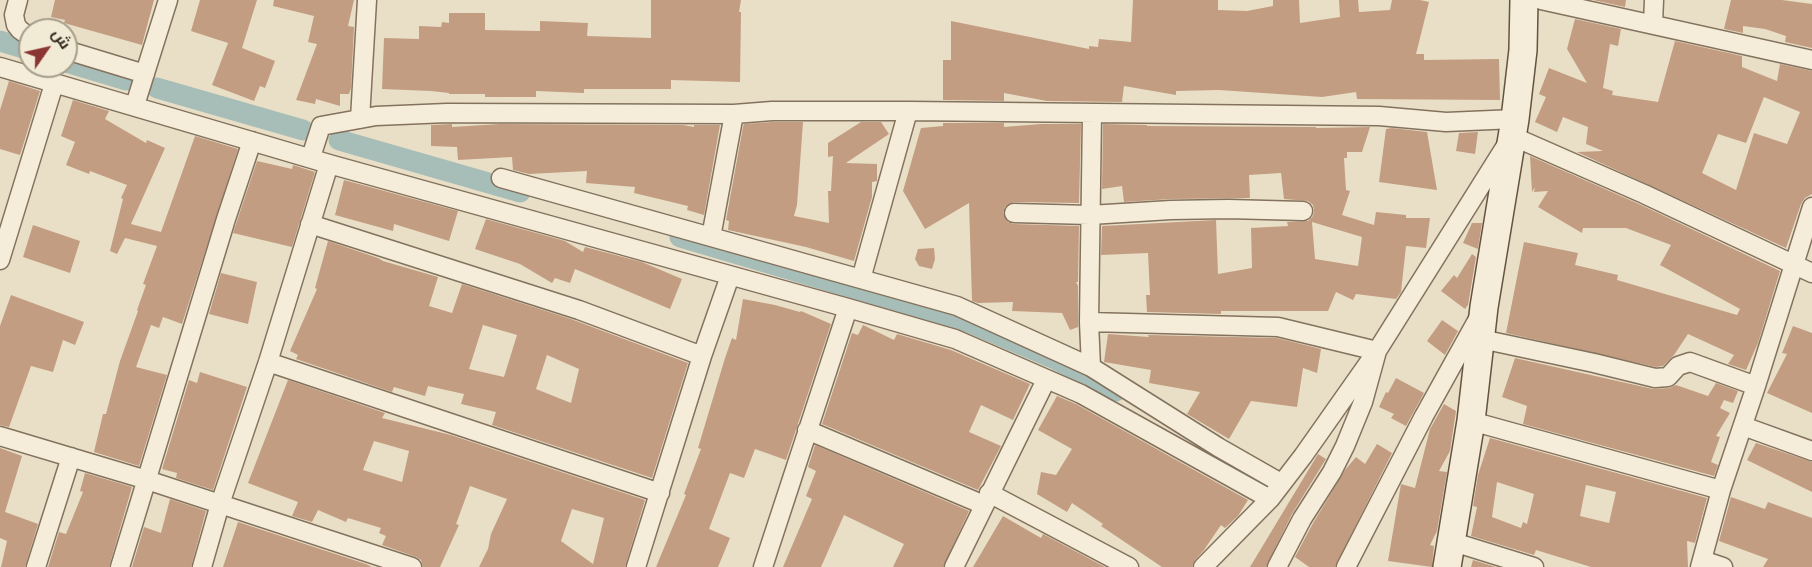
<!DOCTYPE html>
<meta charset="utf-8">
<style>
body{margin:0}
#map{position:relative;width:1812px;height:567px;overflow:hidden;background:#e9dfc7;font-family:"Roboto Serif",Cairo,serif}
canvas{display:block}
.north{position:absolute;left:18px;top:18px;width:60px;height:60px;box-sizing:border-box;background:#f1ead5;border:2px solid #a69d8d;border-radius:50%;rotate:56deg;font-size:16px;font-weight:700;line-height:24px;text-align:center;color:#352a20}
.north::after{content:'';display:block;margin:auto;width:21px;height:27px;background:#8b3635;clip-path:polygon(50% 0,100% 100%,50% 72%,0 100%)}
</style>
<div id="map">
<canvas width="1812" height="567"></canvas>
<div class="north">ش</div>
</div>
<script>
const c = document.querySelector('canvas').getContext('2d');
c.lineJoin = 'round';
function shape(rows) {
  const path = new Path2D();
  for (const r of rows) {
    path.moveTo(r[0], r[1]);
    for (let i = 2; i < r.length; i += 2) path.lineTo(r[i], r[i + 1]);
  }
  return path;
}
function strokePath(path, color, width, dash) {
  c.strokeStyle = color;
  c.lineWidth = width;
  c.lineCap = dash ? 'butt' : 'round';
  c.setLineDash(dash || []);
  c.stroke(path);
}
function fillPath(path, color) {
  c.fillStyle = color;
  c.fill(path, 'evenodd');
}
const canal = shape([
 [0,41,30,50],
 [66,62,126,80],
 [157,88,303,130],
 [339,140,520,192],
 [680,237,971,323,1053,358,1116,391]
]);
const building = shape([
 [55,0,154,0,142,45,64,23,65,20,51,17],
 [200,0,257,0,242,48,275,61,265,88,260,86,254,101,212,85,228,43,191,31],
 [274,0,354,0,348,26,354,27,351,88,349,94,340,94,340,106,316,99,315,104,296,100,317,44,308,42,314,16,273,6],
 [651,0,741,0,739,12,741,12,740,82,671,80,671,89,584,89,584,93,536,91,536,97,485,97,485,94,449,94,449,93,431,91,382,89,384,38,419,39,419,26,441,27,442,22,449,23,449,13,485,13,485,30,540,31,540,21,588,23,587,36,651,38],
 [1133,0,1218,0,1218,10,1247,11,1273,6,1273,0,1299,0,1300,23,1340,17,1339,0,1358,0,1359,12,1390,10,1392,0,1420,0,1429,2,1416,54,1424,54,1424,60,1499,59,1500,100,1357,99,1356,92,1322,97,1219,90,1176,91,1176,95,1124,86,1122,102,1047,101,1004,93,1004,101,943,100,943,60,951,60,951,21,1089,49,1089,46,1098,47,1099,39,1131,42],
 [1593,0,1626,0,1625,7],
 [1731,0,1782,0,1812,4,1812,48,1785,42,1786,36,1765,29,1743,26,1743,33,1724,29],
 [1575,19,1621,29,1618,46,1610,44,1603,88,1613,91,1612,95,1658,102,1675,41,1742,56,1742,67,1777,81,1780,64,1812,71,1812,194,1805,198,1801,204,1786,248,1577,152,1603,151,1586,144,1588,127,1563,117,1557,132,1535,122,1546,97,1539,94,1549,68,1587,83,1567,49],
 [1764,97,1800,112,1787,144,1754,133,1736,190,1702,173,1718,134,1746,143],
 [9,81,40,91,20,155,0,149,0,110],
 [73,100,109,111,105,119,146,143,147,140,165,148,131,224,161,232,195,136,238,149,182,324,163,317,159,328,151,325,136,367,167,375,139,466,94,452,103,414,106,414,120,361,138,311,137,310,146,285,143,284,157,246,125,238,117,254,110,251,123,199,121,198,127,185,90,171,89,174,66,165,75,142,61,136],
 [772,122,803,122,797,205,794,216,829,223,828,191,831,191,833,156,828,157,828,143,861,122,881,122,889,134,846,163,877,164,877,181,872,182,872,197,854,261,806,247,728,230,729,221,726,220,743,127,744,124],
 [943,123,1004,123,1004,127,1041,124,1081,124,1079,203,1014,202,1005,207,1003,213,1008,222,1013,224,1079,226,1078,282,1076,282,1078,286,1078,327,1070,330,1062,313,1012,311,1013,302,978,303,972,301,969,203,925,229,903,191,921,128,943,126],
 [452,124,452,127,500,124,683,125,694,127,694,125,720,125,704,215,687,210,688,206,634,193,635,187,586,183,587,171,529,174,513,170,512,157,458,160,457,147,431,146,431,125],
 [1103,124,1147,125,1147,126,1316,127,1316,128,1370,127,1362,152,1347,152,1347,158,1344,158,1346,190,1350,191,1342,215,1374,225,1376,212,1406,215,1406,218,1430,218,1426,248,1406,246,1401,292,1396,299,1356,294,1353,300,1336,292,1328,311,1221,311,1221,314,1147,312,1146,295,1150,295,1148,253,1101,255,1102,226,1216,220,1218,274,1252,268,1251,228,1288,226,1287,222,1308,221,1313,216,1314,211,1313,205,1308,201,1284,199,1281,173,1249,175,1250,198,1171,199,1124,202,1122,186,1102,189],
 [1312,222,1362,237,1358,266,1315,259],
 [1392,128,1427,132,1437,190,1379,182,1386,129],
 [1478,132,1475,154,1456,151,1459,133],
 [1530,156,1639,204,1780,271,1758,343,1746,370,1728,364,1734,355,1688,334,1674,355,1663,366,1656,367,1506,333,1524,242,1578,253,1575,265,1618,275,1617,280,1737,315,1740,309,1660,265,1671,245,1626,228,1583,228,1582,233,1538,207,1548,191,1534,192,1535,187,1532,192],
 [257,161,292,169,293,165,315,172,292,247,233,233],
 [344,180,458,211,449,241,394,224,393,231,335,215],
 [486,219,565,241,583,252,585,247,642,262,682,279,670,309,575,269,570,283,555,278,552,283,520,264,475,249],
 [1472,223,1482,223,1478,249,1463,243],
 [33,225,80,241,70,273,23,257],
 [328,241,378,258,383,261,438,277,429,306,452,313,462,284,571,319,688,363,652,478,492,425,496,412,461,404,464,394,428,386,425,396,394,387,392,392,296,359,298,355,290,351,317,289,315,288],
 [483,325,517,335,504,377,469,369],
 [547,355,579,369,571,403,536,389],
 [934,248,935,259,932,269,919,266,915,259,918,249],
 [1472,254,1476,257,1468,305,1465,309,1441,291,1454,275,1457,278],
 [221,273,257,282,248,324,209,314],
 [11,295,84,322,75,345,63,340,53,372,31,366,9,427,0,425,0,326],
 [743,299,775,305,800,312,801,311,831,324,786,460,755,449,744,478,730,473,709,529,730,538,718,567,656,567,686,495,684,494,701,449,698,448,725,358,732,338,736,340],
 [1442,320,1458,331,1445,355,1427,341],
 [863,325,894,340,897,334,951,350,1030,384,1013,420,981,405,969,432,1001,446,978,490,822,424,852,333,858,335],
 [1793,326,1812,333,1812,413,1767,393,1787,354,1782,353],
 [1108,334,1149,337,1148,335,1277,338,1321,349,1317,373,1303,368,1297,407,1251,401,1229,439,1187,414,1200,392,1149,383,1151,370,1104,362],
 [1515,358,1653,389,1669,388,1676,385,1708,396,1716,383,1738,391,1733,403,1724,400,1720,408,1730,413,1716,436,1720,437,1711,462,1718,465,1714,476,1523,424,1527,406,1502,397],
 [200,372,247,387,213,490,176,478,177,473,162,469,189,380,197,383],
 [1396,378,1424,393,1406,426,1391,418,1394,414,1379,407,1386,392,1388,393],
 [288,380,385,413,382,418,451,435,645,500,625,567,479,567,488,549,491,534,507,499,470,486,456,524,459,525,440,567,423,567,421,560,416,557,382,545,386,536,379,533,381,528,348,518,346,522,318,510,312,522,292,516,298,502,248,483],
 [374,441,409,451,402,482,363,470],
 [572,509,604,518,593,564,561,541],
 [1057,396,1076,404,1248,500,1238,516,1225,528,1221,525,1204,550,1195,560,1192,567,1162,567,1101,526,1103,524,1072,503,1067,512,1037,494,1041,472,1056,475,1072,449,1038,430],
 [1444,404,1456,411,1450,451,1439,471,1447,472,1437,531,1430,545,1434,546,1432,567,1388,561,1401,484,1415,488,1430,429],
 [1490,438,1707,498,1695,543,1687,541,1688,567,1591,567,1536,550,1534,555,1471,536,1477,507,1473,506,1478,475],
 [1497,482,1534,494,1527,524,1523,522,1521,528,1492,517],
 [1586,485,1616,492,1609,523,1580,516],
 [1756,443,1812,462,1812,492,1747,460],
 [1377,444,1392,453,1335,567,1309,567,1295,557,1312,525,1345,470,1356,457,1365,464],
 [815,445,969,511,943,567,893,567,904,544,844,515,821,567,783,567,812,499,806,496,816,471,808,467],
 [0,448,22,456,5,512,38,524,25,567,1,567,7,541,0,538],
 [1318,454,1326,459,1292,514,1266,567,1250,567],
 [85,473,132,487,109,567,48,567,59,532,66,534,83,492,80,491],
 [1731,497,1765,509,1768,502,1812,518,1812,567,1763,567,1768,559,1719,541],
 [170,499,206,511,191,567,132,567,144,527,161,533],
 [1003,516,1041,538,1043,534,1105,567,973,567],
 [238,522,366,564,372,567,223,567],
 [1473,560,1496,567,1471,567]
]);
const street = shape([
 [18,0,14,15,16,25,20,30,30,37],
 [1541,0,1812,60],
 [1653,24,1654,0],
 [66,50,145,74],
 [0,67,329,164,848,308,955,339,1081,394,1270,499],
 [135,105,168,0],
 [1092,114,1089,322,1091,367,1218,447,1281,483],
 [360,119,367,0],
 [311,157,321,126,376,116,447,113,734,114,772,111,908,111,1379,116,1446,122,1515,119],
 [501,178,957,306,1091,367],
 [1014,213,1090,215,1171,210,1228,209,1303,211],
 [310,224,579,310,702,356],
 [711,237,734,114],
 [0,260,54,84],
 [861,279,908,111],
 [1089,322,1278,327,1377,351,1363,402,1345,446,1332,472,1302,519,1277,567],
 [1481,339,1594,363,1655,378,1668,377,1678,366,1690,362,1756,386],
 [268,362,660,493],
 [1471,421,1721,490],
 [1743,426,1812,451],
 [807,430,984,505],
 [0,436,147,480,412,567],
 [989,493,1129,567],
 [1450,541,1534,567],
 [1702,560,1723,567],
 [36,567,71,457],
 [120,567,226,219,252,141],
 [202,567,220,504,268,362,329,164],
 [636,567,702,356,730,276],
 [763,567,848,308],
 [954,567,1046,380],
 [1203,567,1270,499,1303,456,1377,351,1512,136,1644,194,1812,273],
 [1346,567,1424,416,1479,317],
 [1700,567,1721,490,1756,386,1812,207]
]);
const secondary = shape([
 [1447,567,1471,421,1484,307,1515,119,1523,50,1524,0]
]);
strokePath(canal, '#a7bdb7', 21);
fillPath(building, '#c39d81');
strokePath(street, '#83725e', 21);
strokePath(secondary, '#645341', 30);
strokePath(street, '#f5edd9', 18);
strokePath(secondary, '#f5edd9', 27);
</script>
